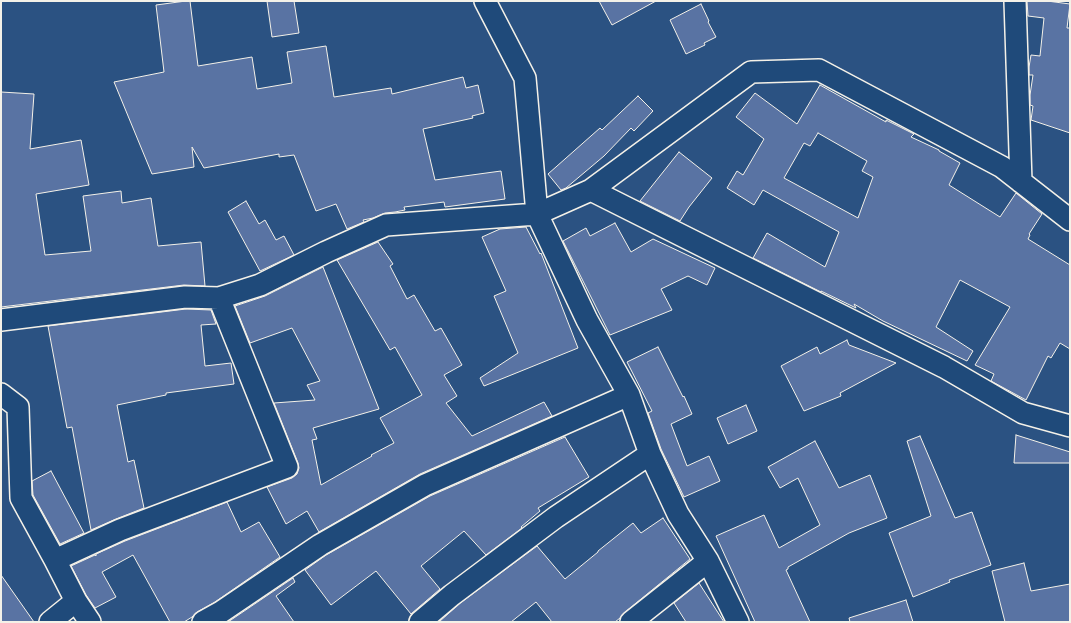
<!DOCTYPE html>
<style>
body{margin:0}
#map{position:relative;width:1071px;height:623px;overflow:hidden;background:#2b5282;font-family:Kalam,sans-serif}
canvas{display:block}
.frame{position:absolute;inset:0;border:2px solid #f4f1e8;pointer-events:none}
</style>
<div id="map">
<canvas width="1071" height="623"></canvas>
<div class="frame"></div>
</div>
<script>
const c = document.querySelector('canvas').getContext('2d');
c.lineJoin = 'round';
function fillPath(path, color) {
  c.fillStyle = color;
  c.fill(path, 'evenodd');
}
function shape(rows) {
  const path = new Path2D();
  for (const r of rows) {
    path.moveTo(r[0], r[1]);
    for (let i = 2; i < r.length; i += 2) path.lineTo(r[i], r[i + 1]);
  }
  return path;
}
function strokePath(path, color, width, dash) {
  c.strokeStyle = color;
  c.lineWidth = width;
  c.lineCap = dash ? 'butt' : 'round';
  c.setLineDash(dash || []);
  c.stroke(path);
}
const building = shape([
 [186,1,190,1,198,66,252,57,257,89,292,83,287,52,326,46,334,97,391,88,392,94,463,77,466,88,478,85,484,113,472,116,473,118,423,129,435,180,501,171,505,199,445,207,444,202,404,207,405,210,395,212,385,213,373,218,363,220,364,222,347,229,336,204,316,211,294,155,279,157,279,154,204,168,192,147,194,167,152,174,114,82,164,72,156,5,186,1],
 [267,1,294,1,299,33,272,37,267,1],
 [599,1,656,1,612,25,599,1],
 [1027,1,1047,1,1070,4,1067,28,1070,28,1070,133,1031,120,1033,106,1030,105,1030,95,1033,75,1029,75,1029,67,1031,55,1040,56,1044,18,1028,16,1027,1],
 [701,4,709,21,708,22,716,37,704,43,705,45,686,54,670,20,701,4],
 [820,85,886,122,886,120,914,134,911,137,939,150,939,151,960,163,949,185,1000,217,1016,193,1042,214,1029,234,1030,235,1028,239,1070,265,1070,349,1060,343,1051,358,1048,356,1026,400,991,381,994,374,975,365,1010,307,960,280,936,327,973,351,967,361,883,321,854,304,856,308,821,291,821,292,753,258,767,233,825,267,839,232,763,190,754,205,727,188,737,171,743,175,764,139,736,117,755,93,797,124,820,85],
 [818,133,867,161,862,171,873,177,858,218,784,178,804,143,810,146,818,133],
 [1,92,34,94,30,149,81,140,89,185,36,194,45,255,91,251,83,196,121,191,122,203,151,198,158,246,201,242,205,286,184,285,1,307,1,92],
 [638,96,653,111,634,131,631,128,604,156,566,188,561,190,548,174,600,128,602,130,638,96],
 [679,152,712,178,689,207,680,221,640,201,679,152],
 [246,201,259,224,265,220,276,240,284,236,294,255,260,271,228,212,246,201],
 [615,223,631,252,653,239,715,268,707,285,688,276,661,289,672,310,610,335,563,241,586,228,590,236,615,223],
 [526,227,540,254,541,253,578,348,484,386,480,378,518,353,494,296,506,291,482,237,500,229,526,227],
 [378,242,393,264,390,266,407,299,414,295,435,331,441,328,462,365,444,375,457,396,446,403,472,436,544,402,552,416,420,474,319,532,307,511,286,524,267,487,292,478,297,474,299,468,298,463,274,403,315,400,307,385,320,381,292,328,250,343,235,306,265,296,323,267,379,409,313,428,317,439,312,440,321,485,372,456,371,455,394,443,380,418,422,395,395,347,390,350,337,260,378,242],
 [186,309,211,310,216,324,201,325,205,366,231,363,234,384,166,393,166,395,117,405,128,462,134,460,144,508,116,519,91,530,72,427,67,428,48,326,186,309],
 [847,340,849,345,896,363,840,393,841,396,804,411,781,366,817,347,820,354,847,340],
 [658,347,683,397,684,396,692,414,671,424,687,466,709,456,720,481,684,497,661,449,648,413,652,411,627,362,658,347],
 [746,405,757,431,728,444,717,418,746,405],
 [1016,435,1070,452,1070,463,1014,463,1016,435],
 [920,436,955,518,972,512,991,565,949,580,950,582,913,597,889,533,931,516,907,441,920,436],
 [565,437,589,477,538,508,540,511,521,527,522,528,486,555,464,531,421,566,440,589,411,614,376,571,331,605,305,570,326,555,430,496,565,437],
 [815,441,839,488,870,475,887,518,849,533,788,567,788,569,786,570,810,622,755,622,716,536,764,515,779,548,820,525,798,478,780,488,768,467,815,441],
 [51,471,84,533,60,544,33,495,32,481,51,471],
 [227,502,241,532,259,522,280,557,215,602,197,612,192,617,184,622,170,622,133,555,102,572,116,597,95,608,86,595,71,566,95,555,96,556,96,554,125,541,227,502],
 [663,518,690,559,624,613,620,618,615,622,552,622,536,602,511,622,439,622,459,604,537,546,565,579,598,552,598,551,633,523,641,533,663,518],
 [1024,563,1031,591,1070,584,1070,622,1005,622,992,571,1024,563],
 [1,575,34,622,1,622,1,575],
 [293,578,295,582,276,596,294,622,228,622,293,578],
 [699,583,724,622,686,622,674,603,699,583],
 [906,600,913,622,850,622,849,618,906,600]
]);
const street = shape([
 [485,1,525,78,537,214,587,320,629,395,650,454,678,514,708,561,738,622],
 [1015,1,1021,182],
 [591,190,944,367,1023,413,1070,426],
 [1,320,185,297,219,298,260,285,326,252,386,225,537,214,591,190,751,72,819,70,1002,167,1070,220],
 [1,394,18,407,21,498,55,560,76,601,90,622],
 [55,560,120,530,287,467,219,298],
 [50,622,76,601],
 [203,622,221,612,320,545,425,485,629,395],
 [420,622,452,595,556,517,650,454],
 [631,622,708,561]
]);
fillPath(building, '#5973a3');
strokePath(building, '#f4f1e8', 1);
strokePath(street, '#f4f1e8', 24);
strokePath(street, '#1f4a7a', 21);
</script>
